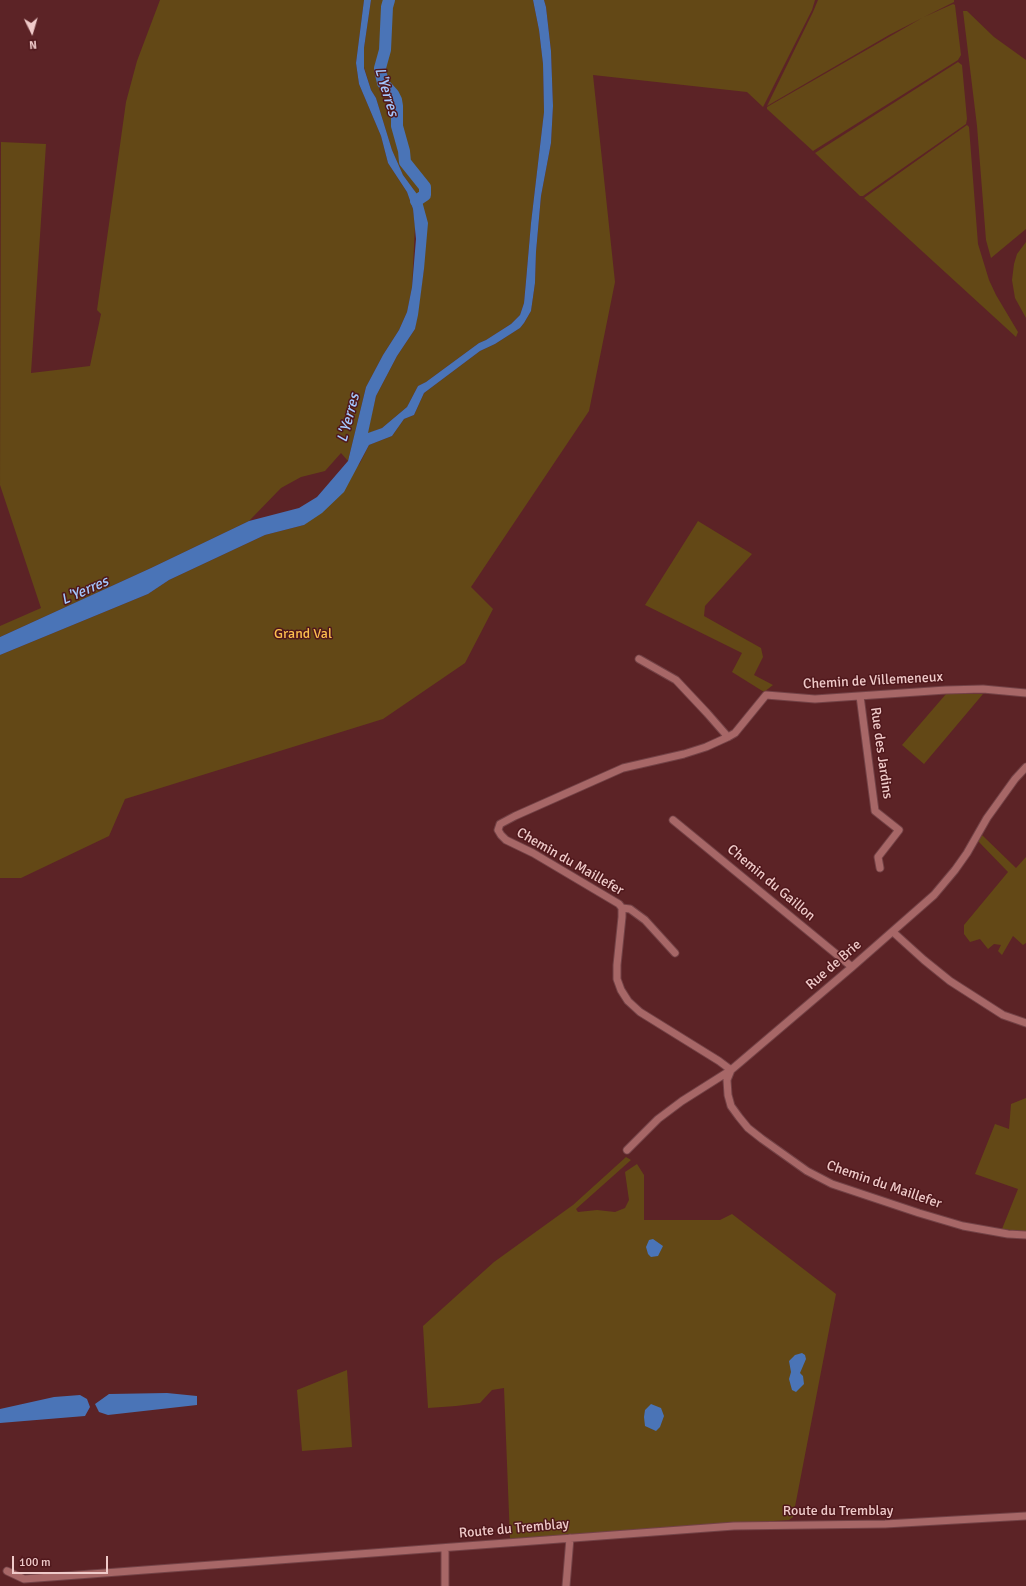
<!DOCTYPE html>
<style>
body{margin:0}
#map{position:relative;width:1026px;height:1586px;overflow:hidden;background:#5c2326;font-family:Signika,sans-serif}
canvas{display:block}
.north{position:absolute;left:12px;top:12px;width:40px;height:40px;-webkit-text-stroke:3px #50181c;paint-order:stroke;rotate:175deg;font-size:11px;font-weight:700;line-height:16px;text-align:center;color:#efcac9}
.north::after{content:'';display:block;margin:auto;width:14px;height:18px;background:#efcac9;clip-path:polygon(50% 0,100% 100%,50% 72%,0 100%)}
.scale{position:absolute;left:12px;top:1556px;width:96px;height:18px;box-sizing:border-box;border:2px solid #efcac9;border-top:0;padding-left:5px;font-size:12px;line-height:14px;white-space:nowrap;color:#efcac9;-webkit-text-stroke:3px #50181c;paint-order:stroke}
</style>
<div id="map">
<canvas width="1026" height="1586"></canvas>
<div class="north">N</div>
<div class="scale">100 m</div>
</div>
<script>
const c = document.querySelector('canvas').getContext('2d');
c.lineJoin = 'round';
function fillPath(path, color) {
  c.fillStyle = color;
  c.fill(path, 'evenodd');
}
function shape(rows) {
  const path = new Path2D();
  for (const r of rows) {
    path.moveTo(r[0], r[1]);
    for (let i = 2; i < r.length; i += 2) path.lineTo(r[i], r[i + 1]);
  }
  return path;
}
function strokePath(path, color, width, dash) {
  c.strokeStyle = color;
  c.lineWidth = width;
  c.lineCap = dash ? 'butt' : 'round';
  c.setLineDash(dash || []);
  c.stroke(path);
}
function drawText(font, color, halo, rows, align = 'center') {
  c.font = font + ' Signika,sans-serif';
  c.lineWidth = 3;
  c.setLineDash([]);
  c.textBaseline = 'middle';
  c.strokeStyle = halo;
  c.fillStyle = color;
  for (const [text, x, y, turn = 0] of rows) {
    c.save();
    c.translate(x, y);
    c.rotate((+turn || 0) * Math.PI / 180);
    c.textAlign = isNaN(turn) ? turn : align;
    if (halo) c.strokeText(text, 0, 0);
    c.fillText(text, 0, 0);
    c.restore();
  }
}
const green = shape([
 [160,0,364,0,356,63,359,84,381,136,388,163,407,192,413,209,415,226,412,287,407,312,399,330,383,355,366,387,348,461,341,453,325,471,301,477,281,488,249,521,151,568,0,637,0,626,41,608,0,485,1,142,46,144,31,373,90,366,101,314,97,310,126,102,137,61],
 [371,0,533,0,539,30,543,64,544,112,531,223,524,303,520,315,511,324,486,340,479,343,426,382,418,386,407,407,382,428,367,434,376,396,397,356,415,329,424,269,414,190,403,175,392,150,376,98,371,90,364,67,364,48],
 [544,0,815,0,812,10,763,107,747,92,593,75,615,282,589,411,471,587,493,609,465,663,383,719,125,799,109,836,21,878,0,878,0,655,148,594,169,580,265,535,304,525,360,463,369,445,392,436,404,419,414,415,424,393,480,351,495,344,520,328,524,323,531,311,535,283,536,252,541,196,551,143,553,106,551,51,546,7],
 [818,0,954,0,954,2,924,17,953,4,955,5,961,55,958,60,813,151,767,109,767,107,922,18,889,35,767,106,813,12],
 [963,11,967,11,994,37,1026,60,1026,229,991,258,986,240,977,126],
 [958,62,962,65,967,119,966,124,863,196,860,196,815,153],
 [967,125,969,127,978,244,989,280,996,295,1018,332,1016,337,864,198],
 [1026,242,1026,318,1015,298,1012,280,1014,264,1017,254],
 [698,521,752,554,705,606,704,616,761,648,763,657,754,675,773,685,764,692,732,672,742,653,645,605],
 [946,694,983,694,924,764,902,745],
 [982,835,1016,868,1026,857,1026,943,1023,945,1013,936,1002,955,998,951,1001,945,994,944,988,949,980,939,970,942,964,934,964,925,1008,872,978,841],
 [1026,1098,1026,1232,1002,1229,1018,1189,975,1174,995,1124,1009,1129,1011,1104],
 [626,1157,631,1160,576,1209,578,1212,597,1210,615,1212,625,1208,629,1200,625,1172,637,1164,644,1175,644,1220,720,1220,732,1214,836,1294,793,1517,789,1520,510,1539,504,1388,492,1390,480,1403,456,1406,428,1408,423,1326,494,1262,573,1205],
 [347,1370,352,1447,302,1451,297,1390]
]);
const water = shape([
 [364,0,371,0,364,48,364,68,371,90,376,98,392,150,403,175,422,201,428,223,424,269,418,315,415,329,397,356,376,396,368,433,382,428,407,407,418,386,426,382,479,343,486,340,511,324,520,315,524,303,526,281,531,223,544,112,543,64,539,30,533,0,544,0,546,7,551,51,553,106,551,143,541,196,536,252,535,283,531,311,524,323,520,328,495,344,480,351,424,393,414,415,404,419,392,436,369,445,344,492,322,513,304,525,265,535,169,580,148,594,0,655,0,637,151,568,249,521,299,508,317,497,348,461,366,387,383,355,399,330,407,312,412,287,416,239,413,209,407,192,388,163,381,136,359,84,356,63],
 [653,1239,663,1246,658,1256,651,1257,648,1254,646,1247,649,1240],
 [802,1353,805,1355,806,1359,800,1373,803,1376,804,1384,796,1392,792,1390,789,1379,791,1372,789,1361,795,1355],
 [167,1393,197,1396,197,1405,108,1415,99,1412,95,1404,109,1394],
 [80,1395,87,1399,90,1407,85,1416,0,1423,0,1409,54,1397],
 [651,1404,661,1408,664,1416,660,1427,656,1431,645,1426,644,1417,645,1410]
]);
const river = shape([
 [389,0,387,7,385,50,380,68,381,74,383,83,393,94,396,100,397,106,397,126,404,151,405,162,425,187,425,195,416,201]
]);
const minor = shape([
 [639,659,676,680,707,713,728,737],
 [860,696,875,811,899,830,878,857,880,868],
 [673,820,852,967],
 [622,908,630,909,645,920,675,953],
 [893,932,924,960,950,981,1003,1015,1026,1023],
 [731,1070,719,1061,640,1012,628,1001,621,990,617,979,617,965,622,917,622,908,619,904,533,853,506,840,501,835,498,830,500,824,515,816,623,768,684,754,706,747,728,737,735,733,766,695,815,699,946,690,983,689,1026,693],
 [731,1070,727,1080,728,1095,731,1106,739,1117,748,1128,762,1139,807,1171,832,1184,919,1213,963,1226,1008,1234,1026,1235],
 [627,1150,658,1119,682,1101,731,1070,852,967,934,895,955,870,967,853,987,818,1015,779,1026,767],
 [7,1571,24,1579,734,1526,885,1524,1026,1516],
 [445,1586,445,1548],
 [566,1586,570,1538]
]);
const parkNames = [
 ["Grand Val",303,634]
];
const streetNames = [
 ["Chemin de Villemeneux",873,681,-3],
 ["Rue des Jardins",881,753,82],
 ["Chemin du Maillefer",570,862,30],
 ["Chemin du Gaillon",771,883,40],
 ["Rue de Brie",834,965,-41],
 ["Chemin du Maillefer",884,1185,19],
 ["Route du Tremblay",838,1511],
 ["Route du Tremblay",514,1529,-5]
];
const waterNames = [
 ["L'Yerres",386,92,73],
 ["L'Yerres",349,418,-75],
 ["L'Yerres",85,591,-24]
];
fillPath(green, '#634816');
fillPath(water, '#4a74b7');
strokePath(river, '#4a74b7', 12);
strokePath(minor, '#734246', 9);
strokePath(minor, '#a76767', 7);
drawText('14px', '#fdbf4e', '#50181c', parkNames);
drawText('14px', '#efcac9', '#50181c', streetNames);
drawText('italic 15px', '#a4c7fe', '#50181c', waterNames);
</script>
